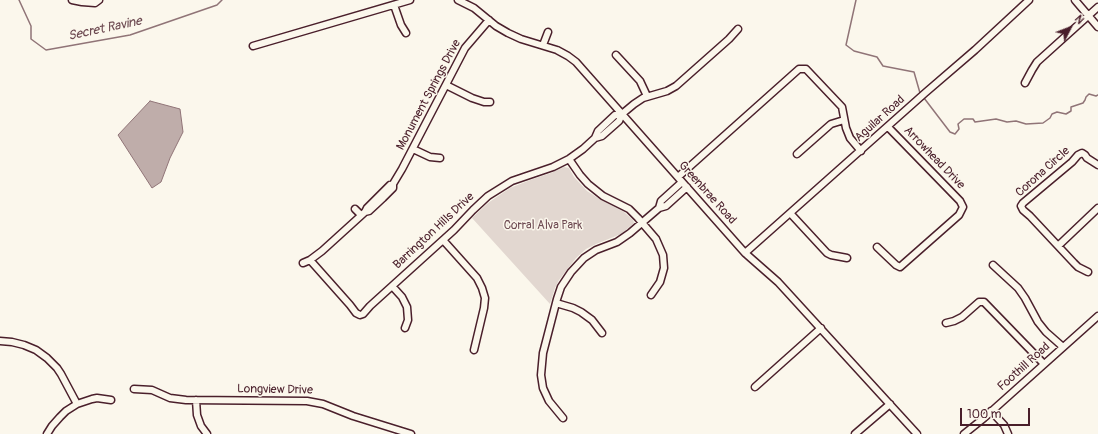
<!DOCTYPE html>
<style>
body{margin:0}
#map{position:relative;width:1098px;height:434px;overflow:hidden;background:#fbf7ec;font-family:Pangolin,sans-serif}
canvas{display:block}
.north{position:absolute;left:1050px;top:8px;width:40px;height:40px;-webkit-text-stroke:3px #fbf7ec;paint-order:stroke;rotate:48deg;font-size:11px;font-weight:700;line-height:16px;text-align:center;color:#4a1f2b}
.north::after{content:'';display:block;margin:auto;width:14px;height:18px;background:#4a1f2b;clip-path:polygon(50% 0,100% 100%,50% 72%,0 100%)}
.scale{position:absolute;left:960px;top:408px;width:70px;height:18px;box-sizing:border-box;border:2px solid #4a1f2b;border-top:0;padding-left:5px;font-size:12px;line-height:14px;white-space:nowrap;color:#4a1f2b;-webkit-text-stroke:3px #fbf7ec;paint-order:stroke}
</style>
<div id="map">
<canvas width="1098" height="434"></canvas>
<div class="north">N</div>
<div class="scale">100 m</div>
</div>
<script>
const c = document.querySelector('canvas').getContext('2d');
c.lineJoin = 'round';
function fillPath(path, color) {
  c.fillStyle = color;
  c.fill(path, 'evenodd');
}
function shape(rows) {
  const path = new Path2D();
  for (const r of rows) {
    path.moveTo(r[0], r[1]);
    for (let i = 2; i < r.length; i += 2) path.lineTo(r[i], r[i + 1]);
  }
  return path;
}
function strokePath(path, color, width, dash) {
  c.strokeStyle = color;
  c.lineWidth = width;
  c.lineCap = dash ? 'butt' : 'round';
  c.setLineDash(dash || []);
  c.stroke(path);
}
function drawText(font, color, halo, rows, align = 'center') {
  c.font = font + ' Pangolin,sans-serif';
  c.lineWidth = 3;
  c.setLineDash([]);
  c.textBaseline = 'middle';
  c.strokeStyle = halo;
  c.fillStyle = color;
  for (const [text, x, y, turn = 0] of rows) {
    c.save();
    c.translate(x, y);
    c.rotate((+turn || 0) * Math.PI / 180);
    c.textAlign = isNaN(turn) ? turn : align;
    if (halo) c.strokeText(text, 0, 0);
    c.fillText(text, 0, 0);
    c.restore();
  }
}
const green = shape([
 [564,167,569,168,574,177,587,191,601,200,624,212,633,220,634,223,621,234,596,244,586,249,576,258,559,280,555,288,550,304,472,218,488,203,510,188,533,179,551,173]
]);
const water = shape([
 [150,101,180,109,183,132,170,158,161,182,152,188,118,135,150,101]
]);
const stream = shape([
 [19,0,31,26,31,39,46,50,130,35,217,5,222,0],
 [856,0,846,45,854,51,877,57,883,66,914,72,920,93],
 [924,98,950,132,955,134,959,129,958,124,964,119,973,119,975,122,996,119,1007,122,1016,121,1026,124,1043,123,1050,118,1052,114,1057,112,1066,114,1071,111,1071,107,1083,103,1085,100,1086,97,1089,94,1096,96,1098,95]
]);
const minor = shape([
 [72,0,82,2,95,3,99,0],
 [458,0,474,8,496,26,508,33,521,39,557,50,568,56,576,62,745,253,778,282,917,434],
 [1075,0,1098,27],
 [394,5,401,25,406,33],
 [543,45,548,32],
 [253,46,410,0],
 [616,55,640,81,647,96],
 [1025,83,1032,70,1037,62,1098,7],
 [446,85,472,98,484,102,490,102],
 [595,138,598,131,615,115,622,114,634,104,643,98,667,91,676,86,729,39,738,29],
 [413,149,430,157,440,158],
 [797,154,831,124,844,120],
 [569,159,580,175,588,184,603,196,629,209,638,218,656,239,663,255,664,268,660,282,651,295],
 [678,177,799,69,806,69,842,107,846,128,850,138,861,151],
 [659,208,666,206,687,187],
 [355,209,361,215],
 [365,212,367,208,390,185],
 [790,213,827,253,831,255,847,258],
 [443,240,477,278,482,288,485,298,484,308,474,350],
 [1058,246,1098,208],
 [877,247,896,265,900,267,959,215,963,207,960,201,888,127],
 [745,253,925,93,975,50,1029,0],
 [310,260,350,305,356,313,360,315,363,314,370,306,454,230,473,210,488,196,512,181,553,167,569,159,583,149,595,138,602,136,619,121,622,114],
 [303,263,310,260,322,251,365,212,369,211,383,198,393,188,393,184,402,169,465,48,489,20],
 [993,265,1018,288,1025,298,1038,322,1046,332,1063,347],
 [1088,272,1078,267,1074,263,1030,216,1023,210,1021,206,1023,203,1072,162,1078,155,1082,153,1085,155,1087,158,1098,165],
 [392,286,402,297,407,307,408,320,405,328],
 [556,303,573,308,581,312,592,320,602,333],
 [946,323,954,321,962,317,979,302,984,302,1044,364],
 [0,341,12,342,24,345,36,350,47,358,57,368,61,374,77,404],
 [755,387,821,328],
 [134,389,152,390,170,398,186,400,307,401,323,404,353,416,411,434],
 [196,400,197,415,201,426,207,434],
 [991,411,1004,425,1008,434],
 [563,418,549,401,543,388,541,375,543,353,557,299,561,287,571,272,584,258,596,250,617,242,630,233,659,208,661,201,682,182],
 [47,434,52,426,60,417,66,411,77,404,92,399,97,398,111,400],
 [855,434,890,404],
 [964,434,984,418,1098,316]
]);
const streetNames = [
 ["Monument Springs Drive",429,95,-62],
 ["Aguilar Road",880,119,-42],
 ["Arrowhead Drive",934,158,46],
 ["Corona Circle",1043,172,-42],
 ["Greenbrae Road",707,193,48],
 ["Barrington Hills Drive",434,231,-43],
 ["Foothill Road",1024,367,-42],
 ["Longview Drive",275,390,1]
];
const parkNames = [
 ["Corral Alva Park",543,226]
];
const waterNames = [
 ["Secret Ravine",105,29,-12]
];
fillPath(green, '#e2d7d0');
fillPath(water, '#bfadaa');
strokePath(water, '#907477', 1);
strokePath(stream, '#907477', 1.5);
strokePath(minor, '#4a1f2b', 9);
strokePath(minor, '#fbf7ec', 6);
drawText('12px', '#4a1f2b', '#fbf7ec', streetNames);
drawText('12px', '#704d54', '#fbf7ec', parkNames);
drawText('italic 13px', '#6d4a51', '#fbf7ec', waterNames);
</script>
